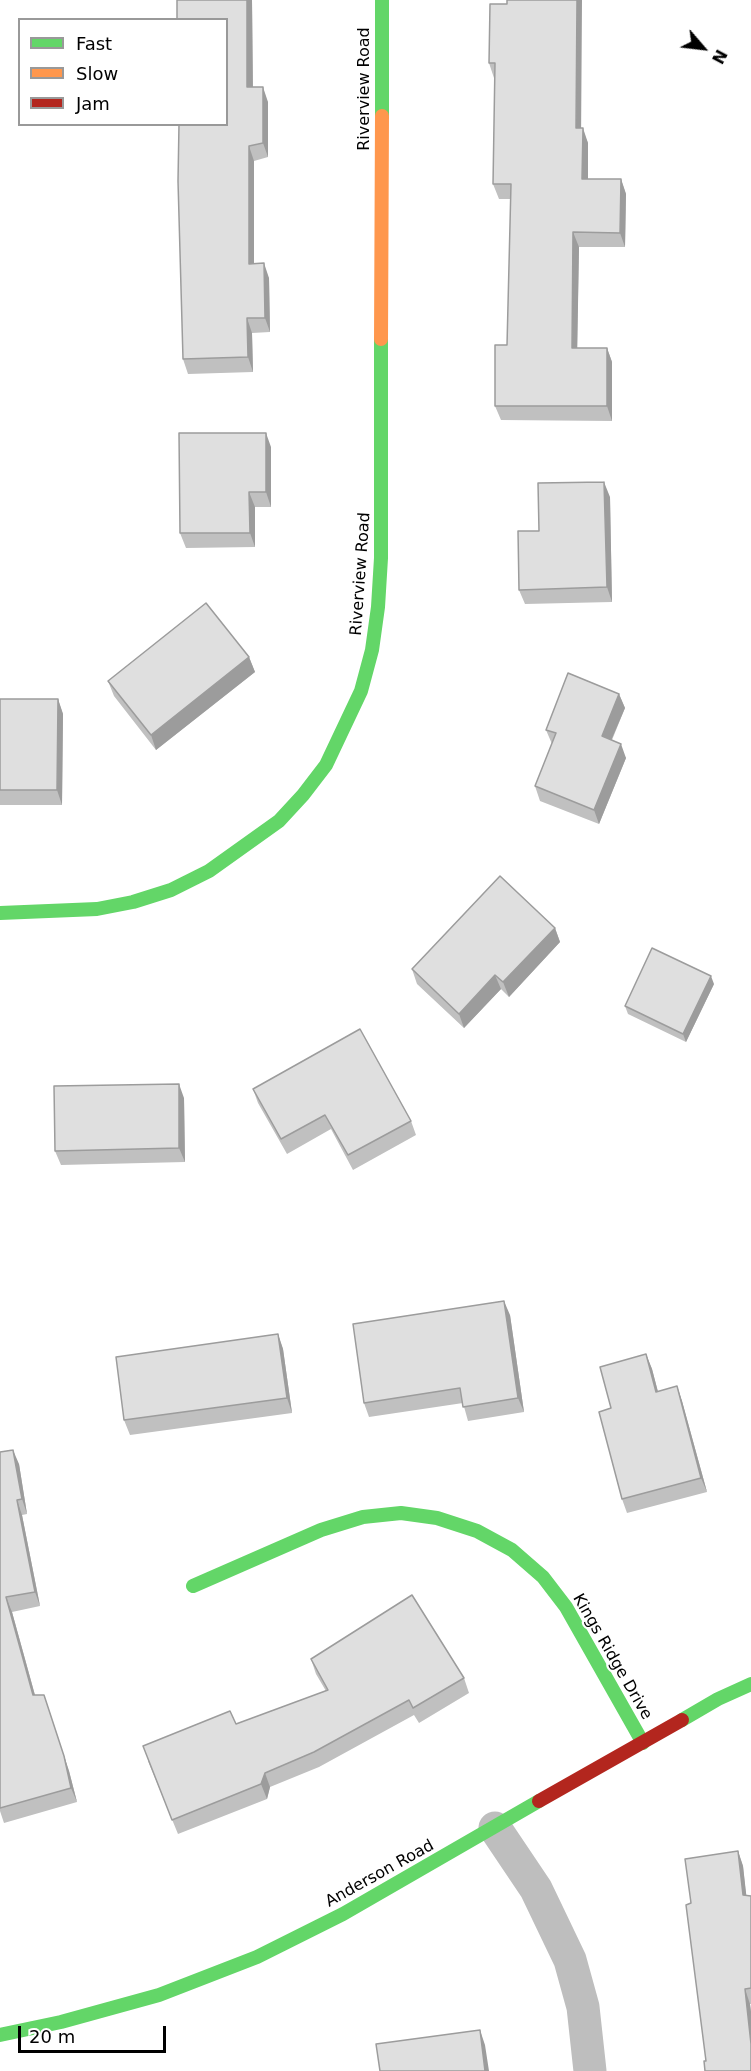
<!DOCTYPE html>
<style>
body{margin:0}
#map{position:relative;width:751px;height:2071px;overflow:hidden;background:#fff;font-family:"DejaVu Sans",sans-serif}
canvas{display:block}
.legend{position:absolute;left:18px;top:18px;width:210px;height:108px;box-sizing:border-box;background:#fff;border:2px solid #999;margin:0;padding:8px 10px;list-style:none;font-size:18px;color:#000}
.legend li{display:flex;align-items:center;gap:12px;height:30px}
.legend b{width:30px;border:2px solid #999}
.north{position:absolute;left:673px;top:18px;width:60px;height:60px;-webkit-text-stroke:4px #fff;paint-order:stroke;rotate:118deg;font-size:16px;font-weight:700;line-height:24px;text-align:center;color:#000}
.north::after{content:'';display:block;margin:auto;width:21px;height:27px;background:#000;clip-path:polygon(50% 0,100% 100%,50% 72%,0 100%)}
.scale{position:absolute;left:18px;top:2026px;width:148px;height:27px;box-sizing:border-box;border:3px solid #000;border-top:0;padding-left:8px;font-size:18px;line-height:21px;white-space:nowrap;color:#000;-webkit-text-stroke:4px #fff;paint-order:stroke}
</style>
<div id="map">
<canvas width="751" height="2071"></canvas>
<ul class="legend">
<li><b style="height:8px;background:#63d668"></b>Fast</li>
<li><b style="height:8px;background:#ff974d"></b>Slow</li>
<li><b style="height:8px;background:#b3261e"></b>Jam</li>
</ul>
<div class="north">N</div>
<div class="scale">20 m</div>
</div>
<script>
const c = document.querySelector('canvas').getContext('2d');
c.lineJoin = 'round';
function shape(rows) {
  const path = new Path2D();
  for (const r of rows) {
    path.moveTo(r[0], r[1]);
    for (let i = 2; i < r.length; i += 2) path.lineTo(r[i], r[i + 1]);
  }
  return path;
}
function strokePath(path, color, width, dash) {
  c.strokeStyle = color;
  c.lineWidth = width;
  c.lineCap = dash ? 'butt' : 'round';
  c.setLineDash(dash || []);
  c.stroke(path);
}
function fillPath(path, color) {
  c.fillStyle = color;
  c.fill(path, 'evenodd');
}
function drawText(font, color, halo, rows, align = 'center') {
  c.font = font + ' "DejaVu Sans",sans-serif';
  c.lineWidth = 4.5;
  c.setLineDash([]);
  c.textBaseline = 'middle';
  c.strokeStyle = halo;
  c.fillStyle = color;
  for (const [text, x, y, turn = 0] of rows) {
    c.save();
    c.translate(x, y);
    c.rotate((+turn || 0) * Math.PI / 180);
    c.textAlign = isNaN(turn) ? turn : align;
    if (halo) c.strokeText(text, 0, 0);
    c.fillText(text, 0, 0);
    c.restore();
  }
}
const street = shape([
 [495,1828,536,1889,570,1960,583,2007,590,2071]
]);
const fast = shape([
 [382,116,382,0],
 [0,913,97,909,133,902,171,890,209,871,279,821,303,795,326,765,361,691,372,650,378,607,381,558,381,339],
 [193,1586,321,1530,363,1517,401,1513,437,1518,477,1531,512,1550,543,1577,566,1607,643,1743],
 [682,1720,718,1699,751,1684],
 [0,2035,61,2022,159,1995,257,1957,343,1914,539,1801]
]);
const slow = shape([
 [381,339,382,116]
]);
const jam = shape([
 [539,1801,682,1720]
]);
const wall = shape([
 [177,0,252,0,253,87,268,102,268,157,254,161,254,264,269,278,270,332,252,333,253,372,188,374,183,359,226,124],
 [507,4,581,128,588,143,588,179,621,179,626,194,625,247,579,247,577,348,607,348,612,362,612,421,501,420,495,406,507,345,511,199,499,199,493,184,495,78,494,78,489,63],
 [271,447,271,507,255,507,255,547,186,548,180,533],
 [610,497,612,602,525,604,519,590],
 [249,657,255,672,156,750,114,696,108,681],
 [619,694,625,708,612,740,626,758,599,824,540,801,535,786,552,744,546,730],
 [0,699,58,699,63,714,62,805,0,805],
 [555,928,560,942,509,997,501,989,464,1028,417,984,412,969],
 [714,984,686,1042,628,1014,625,1006],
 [253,1089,411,1121,416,1135,353,1170,331,1129,287,1154,258,1103],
 [184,1098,185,1162,61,1165,55,1151],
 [510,1315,524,1412,468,1421,463,1403,369,1417,364,1403],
 [278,1334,283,1349,292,1413,130,1435,124,1420],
 [646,1354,652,1369,658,1392,677,1386,682,1401,707,1492,627,1513,622,1499,611,1408],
 [0,1452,19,1464,27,1514,22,1515,40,1606,12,1612,35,1695,44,1695,69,1771,77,1802,4,1823,0,1811],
 [311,1659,464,1678,469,1693,419,1723,414,1715,319,1767,270,1787,267,1799,178,1834,148,1761,236,1724,326,1691,316,1674],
 [738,1851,743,1866,746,1895,751,1896,751,2004,750,2004,751,2012,751,2071,691,1903]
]);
const shadedWall = shape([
 [247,0,252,0,253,102,247,87],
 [577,0,582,0,581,143,576,128],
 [263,87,268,102,268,157,263,143],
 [583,128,588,143,588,194,582,179],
 [249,146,254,161,254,278,249,264],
 [621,179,626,194,625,247,620,233],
 [573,232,579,247,577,363,572,348],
 [264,263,269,278,270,332,265,318],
 [247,318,252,333,253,372,248,357],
 [607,348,612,362,612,421,607,406],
 [266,433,271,447,271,507,266,492],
 [604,482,610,497,612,602,607,587],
 [249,492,255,507,255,547,250,533],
 [249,657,255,672,156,750,151,735],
 [619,694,625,708,607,750,602,736],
 [58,699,63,714,62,805,57,790],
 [621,744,626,758,599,824,594,810],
 [555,928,560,942,509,997,503,982],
 [495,975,501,989,464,1028,459,1014],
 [711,976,714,984,686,1042,683,1034],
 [179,1084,184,1098,185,1162,179,1148],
 [504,1301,510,1315,524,1412,518,1398],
 [278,1334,283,1349,292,1413,287,1398],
 [646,1354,652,1369,662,1407,656,1392],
 [677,1386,682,1401,707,1492,701,1478],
 [13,1450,19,1464,27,1514,22,1499],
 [17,1500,22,1515,40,1606,35,1592],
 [6,1597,12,1612,39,1710,33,1695],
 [44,1695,69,1771,77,1802,71,1788],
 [265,1773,270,1787,267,1799,261,1784],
 [738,1851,743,1866,748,1910,743,1895],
 [745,1989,750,2004,751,2012,751,2044],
 [480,2030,485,2045,489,2071,485,2071]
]);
const building = shape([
 [177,0,247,0,247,87,263,87,263,143,249,146,249,264,264,263,265,318,247,318,248,357,183,359,178,181,179,124,226,124,226,20,177,20,177,0],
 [507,0,577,0,576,128,583,128,582,179,621,179,620,233,573,232,572,348,607,348,607,406,495,406,495,345,507,345,511,184,493,184,495,63,489,63,490,4,507,4,507,0],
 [179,433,266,433,266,492,249,492,250,533,180,533,179,433],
 [604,482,607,587,519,590,518,531,539,531,538,483,604,482],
 [206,603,249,657,151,735,108,681,206,603],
 [568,673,619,694,602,736,621,744,594,810,535,786,556,733,546,730,568,673],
 [0,699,58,699,57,790,0,790,0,699],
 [500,876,555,928,503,982,495,975,459,1014,412,969,500,876],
 [652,948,711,976,683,1034,625,1006,652,948],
 [360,1029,411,1121,348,1155,325,1115,281,1139,253,1089,360,1029],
 [179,1084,179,1148,55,1151,54,1086,179,1084],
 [504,1301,518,1398,463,1407,460,1388,364,1403,353,1324,504,1301],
 [278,1334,287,1398,124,1420,116,1357,278,1334],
 [646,1354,656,1392,677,1386,701,1478,622,1499,599,1412,611,1408,600,1367,646,1354],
 [13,1450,22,1499,17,1500,35,1592,6,1597,33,1695,44,1695,64,1756,71,1788,0,1808,0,1452,13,1450],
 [412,1595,464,1678,413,1708,409,1700,314,1752,265,1773,261,1784,172,1820,143,1746,230,1711,236,1724,328,1690,311,1659,412,1595],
 [738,1851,743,1895,751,1896,751,1988,745,1989,751,2044,751,2071,705,2071,704,2061,706,2061,686,1905,691,1903,685,1859,738,1851],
 [480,2030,485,2071,380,2071,376,2044,480,2030]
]);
const streetNames = [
 ["Riverview Road",365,89,-90],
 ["Riverview Road",361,574,-86],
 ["Kings Ridge Drive",612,1657,60],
 ["Anderson Road",380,1874,-29]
];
strokePath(street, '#bebebe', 33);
strokePath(fast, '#63d668', 14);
strokePath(slow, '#ff974d', 14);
strokePath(jam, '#b3261e', 14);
fillPath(wall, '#c0c0c0');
fillPath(shadedWall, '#9c9c9c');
fillPath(building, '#dfdfdf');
strokePath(building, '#9c9c9c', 1.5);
drawText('16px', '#000', '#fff', streetNames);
</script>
